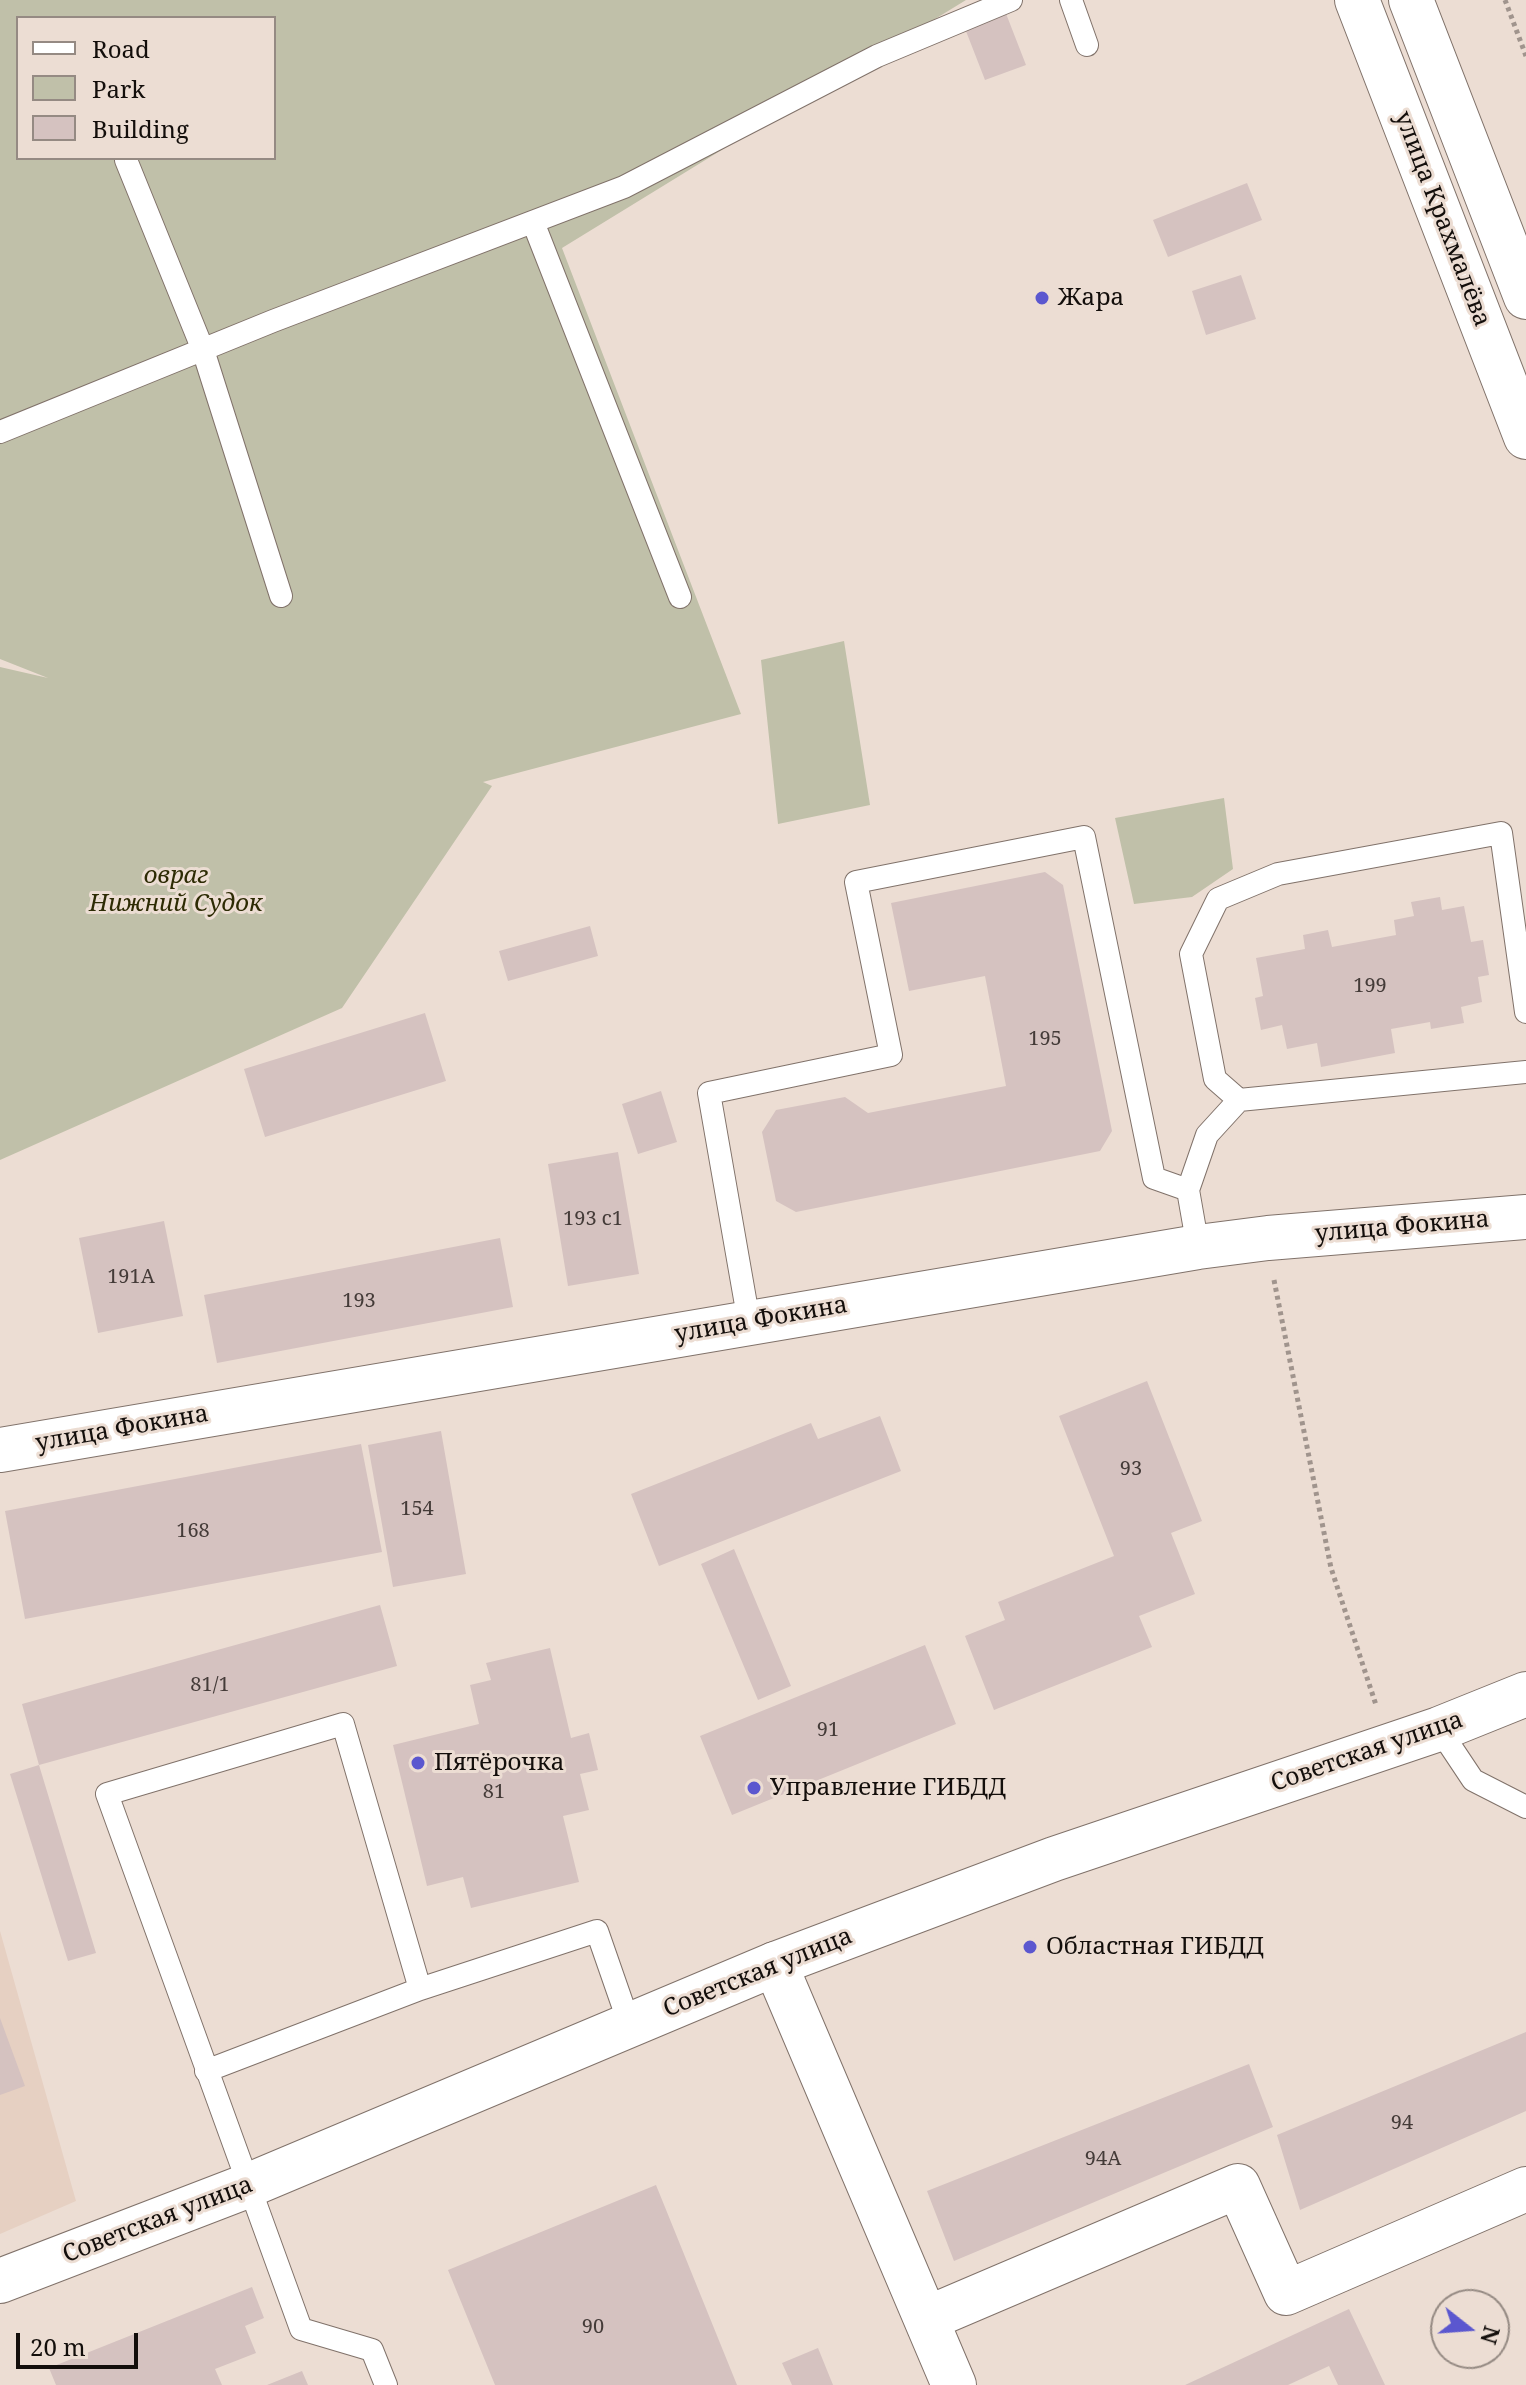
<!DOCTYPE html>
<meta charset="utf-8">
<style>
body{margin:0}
#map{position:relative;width:1526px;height:2385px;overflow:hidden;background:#ecddd3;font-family:"Noto Serif",serif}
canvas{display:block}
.legend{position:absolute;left:16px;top:16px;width:260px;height:144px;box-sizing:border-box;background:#ecddd3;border:2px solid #958a83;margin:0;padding:10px 14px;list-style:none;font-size:24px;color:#130e0b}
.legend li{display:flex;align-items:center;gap:16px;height:40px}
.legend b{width:40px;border:2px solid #958a83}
.north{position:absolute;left:1430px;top:2289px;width:80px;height:80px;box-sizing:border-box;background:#ecddd3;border:2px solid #958a83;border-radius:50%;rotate:107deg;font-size:22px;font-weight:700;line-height:32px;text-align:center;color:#130e0b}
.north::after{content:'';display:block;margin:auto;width:28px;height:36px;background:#5b57cf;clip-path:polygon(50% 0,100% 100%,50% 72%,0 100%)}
.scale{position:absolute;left:16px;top:2333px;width:122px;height:36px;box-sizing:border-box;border:4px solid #130e0b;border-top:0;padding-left:10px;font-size:24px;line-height:28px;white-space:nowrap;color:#130e0b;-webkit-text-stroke:6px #ecddd3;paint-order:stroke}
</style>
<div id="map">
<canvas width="1526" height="2385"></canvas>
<ul class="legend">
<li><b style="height:10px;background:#fff"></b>Road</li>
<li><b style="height:22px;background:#c0c0a9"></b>Park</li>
<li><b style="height:22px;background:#d5c2c0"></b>Building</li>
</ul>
<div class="north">N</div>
<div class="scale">20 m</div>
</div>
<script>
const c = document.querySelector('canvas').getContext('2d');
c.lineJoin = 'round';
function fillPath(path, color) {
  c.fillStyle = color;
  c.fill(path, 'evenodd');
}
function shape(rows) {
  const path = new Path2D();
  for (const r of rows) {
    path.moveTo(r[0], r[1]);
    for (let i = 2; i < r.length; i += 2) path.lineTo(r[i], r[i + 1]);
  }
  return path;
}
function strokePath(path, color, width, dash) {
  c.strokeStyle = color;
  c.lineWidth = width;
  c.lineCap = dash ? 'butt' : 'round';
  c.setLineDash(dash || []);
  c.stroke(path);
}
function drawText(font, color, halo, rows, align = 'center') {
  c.font = font + ' "Noto Serif",serif';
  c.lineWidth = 6;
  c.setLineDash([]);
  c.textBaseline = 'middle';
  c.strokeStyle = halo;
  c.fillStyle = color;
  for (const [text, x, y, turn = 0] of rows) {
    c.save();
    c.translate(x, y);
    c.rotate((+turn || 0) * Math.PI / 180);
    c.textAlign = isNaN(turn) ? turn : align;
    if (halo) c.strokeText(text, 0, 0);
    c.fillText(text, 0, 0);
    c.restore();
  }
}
const built = shape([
 [0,1931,76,2201,0,2234]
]);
const green = shape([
 [0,0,966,0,562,248,741,714,483,782,492,786,342,1008,0,1160,0,667,48,678,0,659],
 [18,18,274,18,274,158,18,158],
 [844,641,870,805,778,824,761,660],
 [1224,798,1233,869,1192,897,1134,904,1115,818]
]);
const building = shape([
 [1005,11,1026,65,985,80,964,26],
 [1247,183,1262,220,1168,257,1153,220],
 [1241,275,1256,319,1206,335,1192,291],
 [1045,872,1063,885,1112,1131,1100,1151,796,1212,776,1201,762,1132,776,1110,845,1097,868,1113,1006,1086,985,976,909,991,891,903],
 [1440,897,1442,910,1464,906,1471,942,1483,940,1489,975,1478,977,1482,1002,1461,1007,1464,1023,1431,1029,1430,1022,1391,1029,1395,1053,1321,1067,1317,1043,1287,1049,1282,1025,1261,1030,1255,998,1263,996,1256,958,1305,949,1303,935,1328,930,1332,947,1396,935,1394,920,1414,916,1411,902],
 [590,926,598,956,508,981,499,951],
 [425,1013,446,1081,265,1137,244,1069],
 [661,1091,677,1142,638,1154,622,1104],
 [618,1152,639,1274,568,1286,548,1164],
 [164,1221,183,1316,98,1333,79,1238],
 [500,1238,513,1307,217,1363,204,1295],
 [1147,1381,1202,1521,1171,1533,1195,1594,1139,1616,1152,1647,994,1710,965,1636,1005,1620,998,1602,1114,1556,1059,1416],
 [880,1416,901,1471,659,1566,631,1494,811,1423,818,1439],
 [441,1431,466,1574,393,1587,368,1445],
 [361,1444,382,1552,25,1619,5,1511],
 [734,1549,791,1686,758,1700,701,1564],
 [380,1605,397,1666,39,1765,22,1704],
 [925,1645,956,1724,732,1815,700,1736],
 [550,1648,571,1738,589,1733,598,1770,580,1774,589,1810,563,1816,579,1882,471,1908,463,1877,427,1886,393,1745,479,1724,470,1685,491,1680,486,1663],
 [39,1765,96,1953,68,1961,10,1774],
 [0,2018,25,2086,0,2095],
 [1526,2032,1526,2111,1300,2210,1277,2135],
 [1249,2064,1273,2127,954,2261,927,2191],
 [656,2185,737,2385,495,2385,448,2270],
 [252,2287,264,2318,245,2326,256,2353,215,2369,222,2385,56,2385,49,2368],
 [1349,2309,1385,2385,1338,2385,1329,2366,1288,2385,1185,2385],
 [818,2348,833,2385,792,2385,782,2363],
 [302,2371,308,2385,267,2385]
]);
const path = shape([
 [1505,0,1526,56],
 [1274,1280,1331,1568,1376,1705]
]);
const service = shape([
 [1071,0,1087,45],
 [126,160,203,350,281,596],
 [533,222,680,597],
 [0,432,273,321,624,187,877,56,1011,0],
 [1239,1100,1215,1079,1191,954,1218,899,1278,874,1501,833,1526,1012],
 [1198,1247,1188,1190,1207,1135,1239,1100,1526,1072],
 [749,1322,709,1093,891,1055,856,882,1084,837,1154,1178,1188,1190],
 [1439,1729,1473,1780,1526,1807],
 [206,2071,420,1989],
 [386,2385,372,2350,301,2329,107,1794,343,1724,420,1989,597,1931,630,2026]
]);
const minor = shape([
 [775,1964,954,2385],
 [926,2319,1238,2186,1286,2293,1526,2189]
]);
const secondary = shape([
 [1357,0,1526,437],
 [1411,0,1526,297],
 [0,1450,1198,1247,1268,1238,1526,1217],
 [0,2281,247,2186,775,1964,1054,1859,1439,1729,1526,1694]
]);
const markers = [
 [1042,298,8,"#5b57cf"],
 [418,1763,8,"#5b57cf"],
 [754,1788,8,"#5b57cf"],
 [1030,1947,8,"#5b57cf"]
];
const numberNames = [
 ["199",1370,986],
 ["195",1045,1039],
 ["193 с1",593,1219],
 ["191А",131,1277],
 ["193",359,1301],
 ["93",1131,1469],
 ["154",417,1509],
 ["168",193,1531],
 ["81/1",210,1685],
 ["91",828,1730],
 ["81",494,1792],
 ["94",1402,2123],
 ["94А",1103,2159],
 ["90",593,2327]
];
const streetNames = [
 ["улица Крахмалёва",1442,219,69],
 ["улица Фокина",1402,1227,-5],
 ["улица Фокина",761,1320,-10],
 ["улица Фокина",122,1429,-10],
 ["Советская улица",1367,1752,-19],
 ["Советская улица",758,1973,-22],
 ["Советская улица",158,2220,-21]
];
const poiNames = [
 ["Жара",1058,298],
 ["Пятёрочка",434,1763],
 ["Управление ГИБДД",770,1788],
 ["Областная ГИБДД",1046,1947]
];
const parkNames = [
 ["овраг",176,876],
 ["Нижний Судок",176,904]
];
fillPath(built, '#e6d0c2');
fillPath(green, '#c0c0a9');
fillPath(building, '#d5c2c0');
strokePath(service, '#80726a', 24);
strokePath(minor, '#80726a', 46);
strokePath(secondary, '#80726a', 46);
strokePath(path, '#a0948d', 5, [4, 4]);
strokePath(service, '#fff', 22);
strokePath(minor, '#fff', 44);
strokePath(secondary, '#fff', 44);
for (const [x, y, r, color] of markers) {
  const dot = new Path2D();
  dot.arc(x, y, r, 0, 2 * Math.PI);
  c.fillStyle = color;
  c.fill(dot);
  strokePath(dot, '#ecddd3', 3);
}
drawText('20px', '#443b38', null, numberNames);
drawText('24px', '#130e0b', '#ecddd3', streetNames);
drawText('24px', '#130e0b', '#ecddd3', poiNames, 'left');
drawText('italic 24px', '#2d2b04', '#ecddd3', parkNames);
</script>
